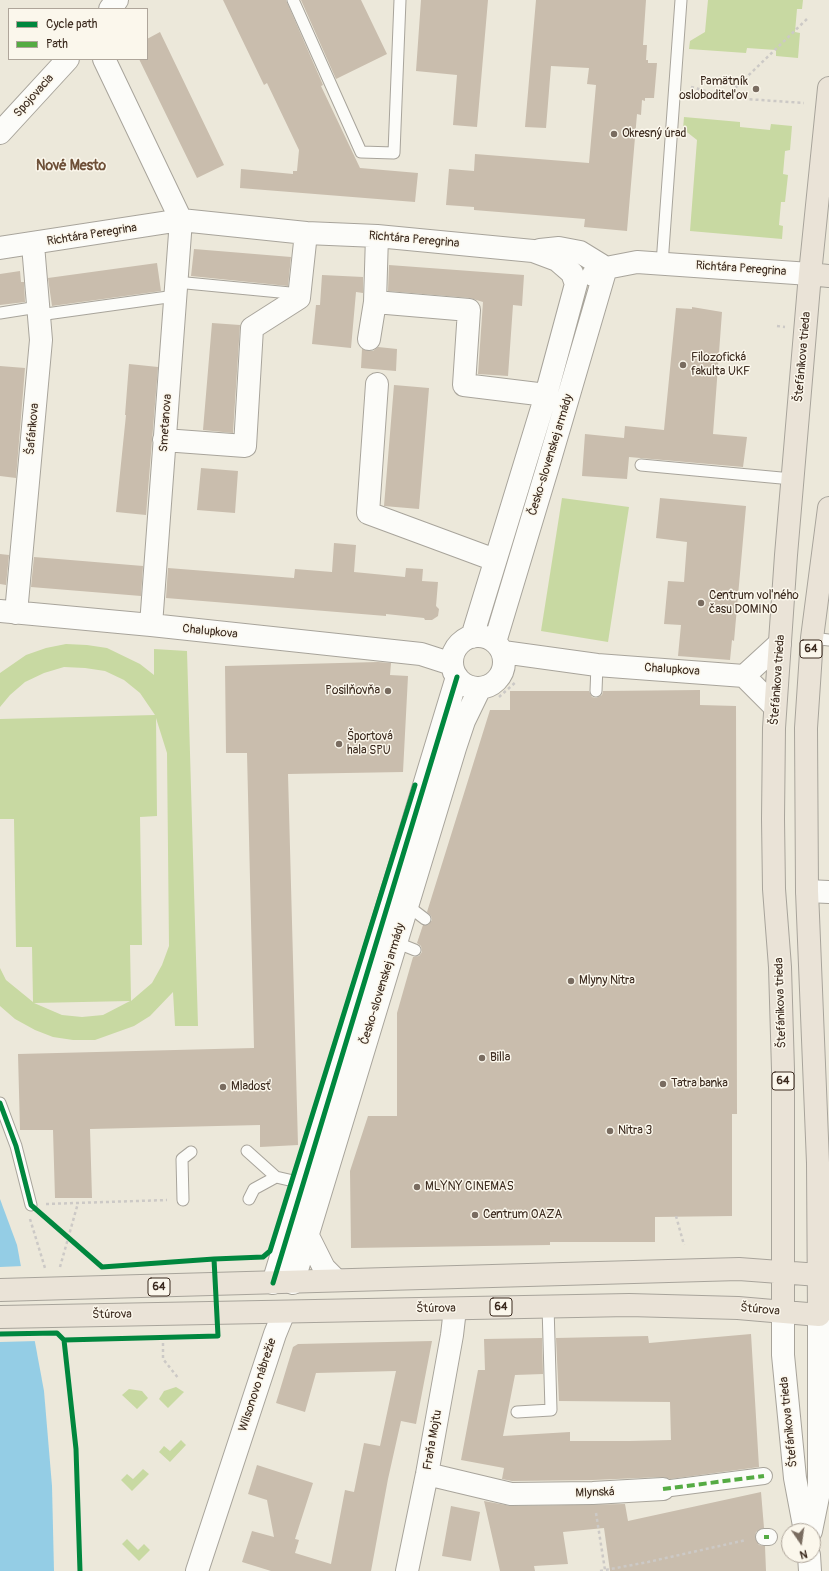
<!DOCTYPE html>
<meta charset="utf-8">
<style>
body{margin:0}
#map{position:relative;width:829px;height:1571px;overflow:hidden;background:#ece8da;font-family:Pangolin,sans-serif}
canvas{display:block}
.legend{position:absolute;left:8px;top:8px;width:140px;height:52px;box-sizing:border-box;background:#fbf7ec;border:1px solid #aea59a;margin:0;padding:5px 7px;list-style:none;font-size:12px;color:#3b2a1e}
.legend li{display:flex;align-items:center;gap:8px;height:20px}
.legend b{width:20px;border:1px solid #aea59a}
.north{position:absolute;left:781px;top:1523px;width:40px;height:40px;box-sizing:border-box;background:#fbf7ec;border:1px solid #aea59a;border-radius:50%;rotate:167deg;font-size:11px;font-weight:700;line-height:16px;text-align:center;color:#3b2a1e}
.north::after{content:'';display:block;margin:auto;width:14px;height:18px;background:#796c60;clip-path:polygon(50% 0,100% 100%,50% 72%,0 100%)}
</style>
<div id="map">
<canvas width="829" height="1571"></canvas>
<ul class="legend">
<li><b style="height:5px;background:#00873e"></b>Cycle path</li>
<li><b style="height:5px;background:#55ab43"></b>Path</li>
</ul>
<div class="north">N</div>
</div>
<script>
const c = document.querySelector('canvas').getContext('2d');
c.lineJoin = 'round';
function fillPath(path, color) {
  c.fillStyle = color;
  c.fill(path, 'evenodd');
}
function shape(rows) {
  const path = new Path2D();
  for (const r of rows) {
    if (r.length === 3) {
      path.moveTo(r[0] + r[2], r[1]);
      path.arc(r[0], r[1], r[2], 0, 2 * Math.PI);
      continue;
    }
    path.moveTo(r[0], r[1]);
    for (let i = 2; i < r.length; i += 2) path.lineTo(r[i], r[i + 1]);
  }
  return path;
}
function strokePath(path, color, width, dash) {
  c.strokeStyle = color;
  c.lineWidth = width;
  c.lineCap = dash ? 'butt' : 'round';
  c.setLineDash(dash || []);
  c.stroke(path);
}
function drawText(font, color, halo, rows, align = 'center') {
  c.font = font + ' Pangolin,sans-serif';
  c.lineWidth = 3;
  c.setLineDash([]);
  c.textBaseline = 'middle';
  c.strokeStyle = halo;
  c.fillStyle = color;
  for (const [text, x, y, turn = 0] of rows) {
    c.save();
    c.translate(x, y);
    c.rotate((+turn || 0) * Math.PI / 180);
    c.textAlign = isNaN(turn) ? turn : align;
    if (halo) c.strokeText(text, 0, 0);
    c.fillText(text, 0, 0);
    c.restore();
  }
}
const green = shape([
 [708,0,803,0,802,9,797,9,795,32,800,33,798,58,776,56,776,50,747,48,746,53,689,49,690,41,705,32],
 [684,117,740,122,740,127,770,130,771,124,792,126,790,150,785,151,783,174,788,175,785,202,781,202,779,225,783,226,782,239,690,231,697,140,683,129],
 [562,498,629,507,608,642,541,631],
 [66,644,87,645,107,648,140,664,154,675,154,649,187,651,198,1026,175,1026,173,992,150,1016,134,1026,95,1040,73,1040,53,1037,35,1030,15,1019,0,1006,0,968,6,980,33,1002,32,947,16,947,14,819,0,819,0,719,155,715,140,693,124,680,105,671,85,668,64,667,44,673,25,682,10,695,0,707,0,673,26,655,46,648],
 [156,718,167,753,169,946,162,965,152,983,131,1001,130,945,142,945,140,817,157,816],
 [130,1001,103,1015,82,1017,62,1015,34,1003],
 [176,1387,184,1392,168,1408,159,1399,164,1391],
 [129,1389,142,1391,148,1398,137,1409,122,1395],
 [181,1440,186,1445,170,1462,159,1452,164,1446,170,1451],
 [143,1469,149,1474,132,1491,121,1480,127,1474,133,1479],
 [127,1539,138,1550,144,1544,150,1550,139,1561,122,1544]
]);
const water = shape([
 [0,1199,17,1245,44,1391,52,1486,54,1571,0,1571]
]);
const pier = shape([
 [23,1266,37,1341,0,1342,0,1267]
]);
const building = shape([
 [223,0,286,0,323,85,321,86,360,168,418,173,415,202,240,188,241,169,293,174,293,171,297,171,299,150,267,83,264,85],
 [301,0,361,0,387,54,336,79],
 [421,0,488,0,477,127,453,125,457,75,416,71],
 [536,0,646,0,643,45,647,45,646,60,648,60,648,63,657,63,654,98,645,98,645,101,642,100,641,115,637,114,627,231,584,227,585,219,474,210,474,207,446,205,449,169,474,171,475,154,589,163,596,85,587,84,589,68,551,66,546,128,525,127],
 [160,32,224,165,197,178,139,59,147,59,147,39],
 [194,249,291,257,288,286,191,276],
 [157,263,161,291,52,306,48,278],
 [389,265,524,275,522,306,513,305,508,376,478,374,483,302,470,298,388,291],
 [20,271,21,282,24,282,25,302,0,305,0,274],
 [322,275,363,277,363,293,356,292,351,348,312,344,316,305,320,305],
 [692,307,722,312,713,434,747,437,743,467,629,457,627,479,582,476,585,434,624,438,625,426,664,430,676,308,692,309],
 [212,323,240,325,233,433,203,430],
 [378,347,397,349,396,371,361,368,362,349,373,351],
 [129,364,158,367,146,515,116,512,126,415,125,415],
 [0,366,25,368,16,478,0,476],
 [394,385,429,388,419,509,384,506],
 [201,468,238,471,235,513,197,510],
 [660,498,746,506,734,641,732,640,730,660,678,656,681,625,664,624,668,581,684,582,687,542,656,538],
 [334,543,356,545,354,572,405,577,406,568,423,569,422,581,438,582,436,606,439,609,438,616,432,620,425,620,424,618,386,614,386,616,166,598,168,568,294,578,295,569,332,572],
 [0,554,9,555,6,585,0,584],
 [34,557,143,566,141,596,31,587],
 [378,662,391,663,390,675,408,676,403,772,288,774,298,1145,260,1147,260,1125,90,1129,92,1198,55,1198,53,1130,20,1130,18,1054,254,1048,247,753,226,753,225,666],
 [700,690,700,705,736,706,737,1114,732,1114,732,1216,655,1217,655,1242,550,1242,550,1245,351,1248,350,1171,368,1116,397,1116,397,1013,413,957,419,956,422,952,421,946,417,943,423,925,428,925,432,920,431,916,427,912,490,710,510,710,510,691,589,691,592,697,596,698,602,695,603,691],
 [751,1334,759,1467,670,1479,662,1477,593,1480,512,1481,502,1479,504,1468,461,1460,478,1370,485,1370,484,1339,542,1338,543,1374,515,1375,503,1436,570,1432,570,1441,630,1441,671,1440,670,1402,559,1401,556,1338,648,1336,649,1343],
 [432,1341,416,1424,401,1421,388,1479,371,1571,271,1571,242,1562,252,1531,274,1537,267,1500,248,1494,257,1465,313,1483,295,1539,299,1540,295,1553,331,1564,345,1490,354,1492,364,1443,380,1446,396,1371,316,1373,305,1412,276,1403,293,1347,298,1344],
 [761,1492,764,1528,756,1532,755,1537,759,1545,765,1546,766,1571,610,1571,604,1528,563,1532,568,1564,534,1566,535,1571,500,1571,484,1501,511,1506,625,1504,628,1521],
 [451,1506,480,1512,471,1561,442,1556]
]);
const path = shape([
 [691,87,732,98,804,103],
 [727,96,808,18],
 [777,326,785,327],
 [499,697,517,681],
 [46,1204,167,1200],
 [676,1216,684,1245],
 [30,1219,45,1268],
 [60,1267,78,1203],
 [163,1337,163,1359,179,1379],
 [596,1513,605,1570],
 [600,1571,648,1562,746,1540]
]);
const service = shape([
 [293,0,361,152,394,153,400,0],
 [662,264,681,0],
 [176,282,290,293],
 [0,313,38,307],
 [39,315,175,296],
 [641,465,792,479],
 [812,638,829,640],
 [596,691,597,665],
 [408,906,425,919],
 [395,940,395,942,415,950],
 [0,1103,16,1146,31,1205],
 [247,1151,276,1177,302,1183],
 [249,1199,254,1189,276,1177],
 [183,1200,182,1159,191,1152],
 [517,1412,551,1410,548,1306]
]);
const pedestrian = shape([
 [663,1489,764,1476],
 [764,1537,769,1537]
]);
const minor = shape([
 [110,9,117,0],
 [104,59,181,220,151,625],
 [0,133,68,59],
 [0,248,181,220,306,233,377,236,533,251,557,260,572,273,576,284],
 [593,275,606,268,637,262,810,274],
 [375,302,469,310,464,385,546,395],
 [369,339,375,302,377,236],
 [377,384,368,513,495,560],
 [164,440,245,446,252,328,299,298,306,233],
 [0,611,151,625,421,654,452,664],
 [16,613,41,340,33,245],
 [478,662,26],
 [472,637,546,395,576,284],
 [495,642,548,466,606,268,580,252,559,248,540,250],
 [503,652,597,665,744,676,775,707],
 [744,676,780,643],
 [807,891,829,892],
 [307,1234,324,1268,336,1280],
 [273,1283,457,677],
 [293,1283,455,748,464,721,480,688],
 [783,1312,783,1355,795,1478,805,1531],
 [427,1474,511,1494,593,1493,663,1489],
 [811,1531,819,1492,819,1315],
 [809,1555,810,1571],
 [407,1571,427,1474,452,1335,455,1309]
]);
const tertiary = shape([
 [197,1571,275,1334,284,1312]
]);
const primary = shape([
 [810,274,829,276],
 [0,1290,739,1269,819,1275],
 [783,1312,783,1070,780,967,774,889,773,819,774,728,786,555,810,274,829,88],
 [0,1317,629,1305,738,1308,819,1315,818,1163,807,891,806,728,812,638,829,508]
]);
const quiet = shape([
 [663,1489,764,1476],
 [764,1537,769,1537]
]);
const cycleway = shape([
 [0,1103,16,1146,31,1205,102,1267,214,1259,263,1257,270,1251,415,785],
 [273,1283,457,677],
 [0,1334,57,1333,64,1340,76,1449,80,1571],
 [64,1340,218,1336,214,1259]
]);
const markers = [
 [756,89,4,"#796c60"],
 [614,134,4,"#796c60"],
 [683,365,4,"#796c60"],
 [701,603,4,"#796c60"],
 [388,691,4,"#796c60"],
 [339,744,4,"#796c60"],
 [571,981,4,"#796c60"],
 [482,1058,4,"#796c60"],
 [663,1084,4,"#796c60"],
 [223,1087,4,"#796c60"],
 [610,1131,4,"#796c60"],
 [417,1187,4,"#796c60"],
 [475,1215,4,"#796c60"]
];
const shields = [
 [811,649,22],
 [783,1081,22],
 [159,1287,22],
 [501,1307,22]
];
const shieldNames = [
 ["64",811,649],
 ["64",783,1081],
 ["64",159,1287],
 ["64",501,1307]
];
const poiNames = [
 ["Pamätník",748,82,"right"],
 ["osloboditeľov",748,96,"right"],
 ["Okresný úrad",622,134],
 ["Filozofická",691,358],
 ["fakulta UKF",691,372],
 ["Centrum voľného",709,596],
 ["času DOMINO",709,610],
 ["Posilňovňa",380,691,"right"],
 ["Športová",347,737],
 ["hala SPU",347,751],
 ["Mlyny Nitra",579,981],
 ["Billa",490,1058],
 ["Tatra banka",671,1084],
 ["Mladosť",231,1087],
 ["Nitra 3",618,1131],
 ["MLYNY CINEMAS",425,1187],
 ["Centrum OAZA",483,1215]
];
const streetNames = [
 ["Spojovacia",34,96,-48],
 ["Richtára Peregrina",92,235,-9],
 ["Richtára Peregrina",414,240,5],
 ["Richtára Peregrina",741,269,4],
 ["Štefánikova trieda",803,357,-85],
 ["Smetanova",166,423,-86],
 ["Šafárikova",33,429,-85],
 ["Česko-slovenskej armády",551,455,-73],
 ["Chalupkova",210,632,6],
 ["Chalupkova",672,670,4],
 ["Štefánikova trieda",778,680,-86],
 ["Česko-slovenskej armády",383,984,-73],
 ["Štefánikova trieda",781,1003,-92],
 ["Štúrova",436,1309,-1],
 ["Štúrova",760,1310,5],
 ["Štúrova",112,1315,-1],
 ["Wilsonovo nábrežie",258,1385,-72],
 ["Štefánikova trieda",789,1422,-96],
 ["Fraňa Mojtu",433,1440,-80],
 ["Mlynská",595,1493,-2]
];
const quarterNames = [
 ["Nové Mesto",71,166]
];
fillPath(green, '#c8d9a2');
fillPath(water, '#94cde5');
fillPath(pier, '#ece8da');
fillPath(building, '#c9bdad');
strokePath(service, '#a8a49b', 13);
strokePath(pedestrian, '#a8a49b', 18);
strokePath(minor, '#a8a49b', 24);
strokePath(tertiary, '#a8a49b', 24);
strokePath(primary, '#a8a49b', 24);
strokePath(path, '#ccc9c6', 2.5, [3, 3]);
strokePath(service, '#fcfcf9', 11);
strokePath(pedestrian, '#fcfcf9', 16);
strokePath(minor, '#fcfcf9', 22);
strokePath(tertiary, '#fcfcf9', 22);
strokePath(primary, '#eae3d7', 22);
strokePath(quiet, '#55ab43', 4, [8, 4]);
strokePath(cycleway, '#00873e', 5);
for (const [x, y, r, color] of markers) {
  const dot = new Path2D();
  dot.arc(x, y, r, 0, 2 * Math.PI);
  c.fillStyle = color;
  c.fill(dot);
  strokePath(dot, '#fbf7ec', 1.5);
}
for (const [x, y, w] of shields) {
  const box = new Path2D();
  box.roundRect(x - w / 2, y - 9, w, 18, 3);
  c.fillStyle = '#fbf7ec';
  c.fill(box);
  strokePath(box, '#3b2a1e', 1);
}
drawText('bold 11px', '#3b2a1e', null, shieldNames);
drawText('12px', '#3b2a1e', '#fbf7ec', poiNames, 'left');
drawText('12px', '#3b2a1e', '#fbf7ec', streetNames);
drawText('bold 14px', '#6e5038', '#fbf7ec', quarterNames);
</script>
